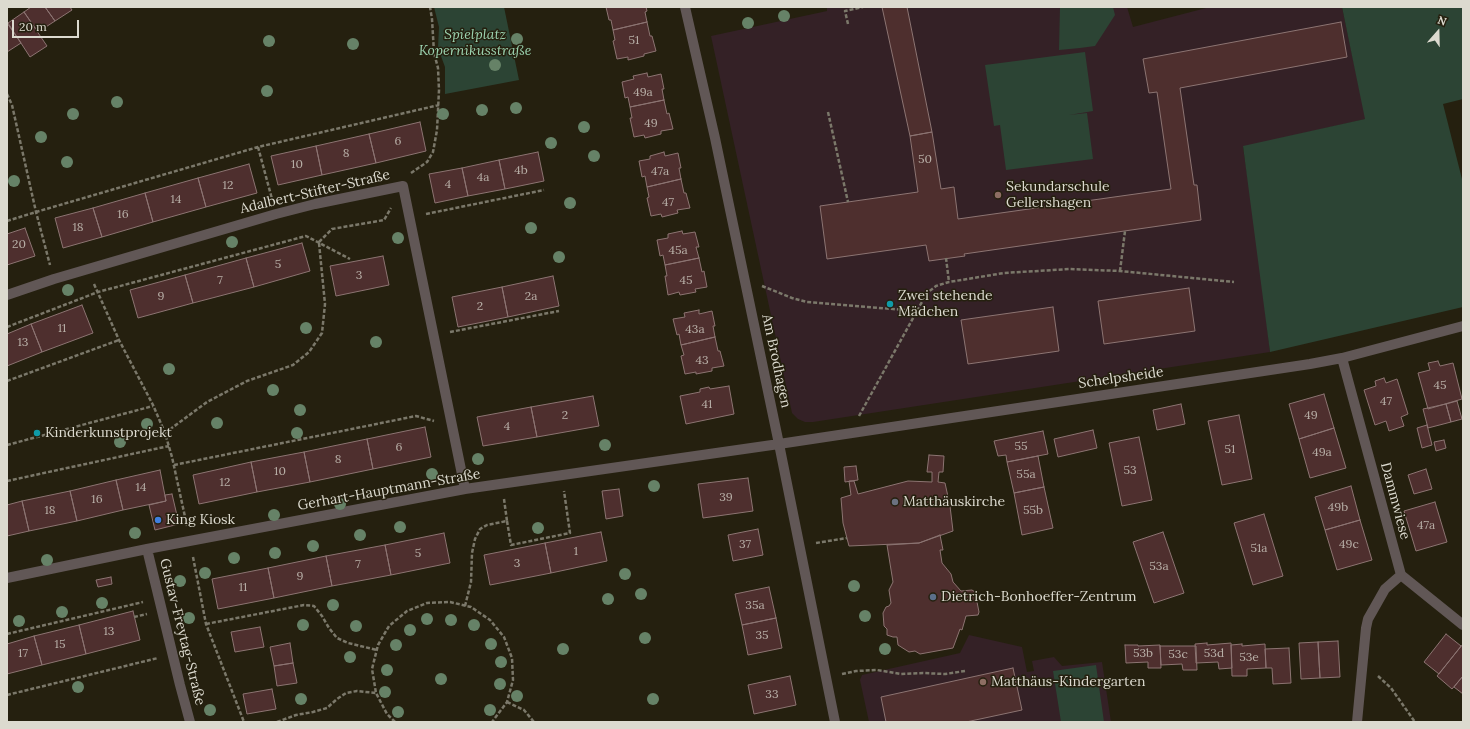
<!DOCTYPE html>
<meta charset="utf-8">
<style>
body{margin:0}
#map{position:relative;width:1470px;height:729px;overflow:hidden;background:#25200f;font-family:Lora,serif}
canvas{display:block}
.frame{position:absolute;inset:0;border:8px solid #dcdacf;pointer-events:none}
.north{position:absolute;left:1418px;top:12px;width:40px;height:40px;-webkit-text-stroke:3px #25200f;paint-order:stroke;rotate:20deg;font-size:11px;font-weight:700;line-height:16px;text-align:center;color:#dcdacf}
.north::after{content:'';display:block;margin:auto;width:14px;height:18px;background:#dcdacf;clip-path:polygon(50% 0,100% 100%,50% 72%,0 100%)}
.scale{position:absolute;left:12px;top:20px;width:67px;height:18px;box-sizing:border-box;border:2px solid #dcdacf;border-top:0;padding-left:5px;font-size:12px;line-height:14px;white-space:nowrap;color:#dcdacf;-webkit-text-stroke:3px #25200f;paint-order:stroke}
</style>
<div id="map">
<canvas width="1470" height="729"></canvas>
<div class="frame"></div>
<div class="north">N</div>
<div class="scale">20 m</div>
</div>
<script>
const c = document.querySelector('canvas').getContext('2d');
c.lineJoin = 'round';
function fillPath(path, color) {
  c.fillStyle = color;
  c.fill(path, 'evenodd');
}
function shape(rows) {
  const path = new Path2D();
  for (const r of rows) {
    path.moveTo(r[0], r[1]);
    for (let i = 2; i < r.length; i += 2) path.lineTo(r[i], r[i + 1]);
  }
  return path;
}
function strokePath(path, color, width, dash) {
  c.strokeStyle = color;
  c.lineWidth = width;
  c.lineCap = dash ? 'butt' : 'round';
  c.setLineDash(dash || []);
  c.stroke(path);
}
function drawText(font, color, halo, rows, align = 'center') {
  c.font = font + ' Lora,serif';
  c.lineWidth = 3;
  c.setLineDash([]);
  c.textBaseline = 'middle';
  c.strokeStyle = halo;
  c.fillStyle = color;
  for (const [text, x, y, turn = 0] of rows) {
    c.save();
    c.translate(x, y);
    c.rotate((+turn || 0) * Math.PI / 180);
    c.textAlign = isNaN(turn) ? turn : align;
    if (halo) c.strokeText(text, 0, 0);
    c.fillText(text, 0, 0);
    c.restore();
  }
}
const education = shape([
 [827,7,1127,7,1133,27,1210,7,1342,7,1366,119,1243,147,1258,244,1270,352,813,422,805,422,798,419,792,413,711,36,827,11],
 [969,635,1022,647,1027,672,1034,671,1032,661,1054,657,1062,666,1102,662,1111,722,869,722,860,680,862,675,960,653]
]);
const green = shape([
 [434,7,504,7,519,80,445,94,445,67,438,48,439,27],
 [1060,7,1113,7,1115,15,1095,46,1080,48,1059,50],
 [1342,7,1463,7,1463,99,1443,104,1463,183,1463,307,1270,352,1243,146,1365,119],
 [1085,52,1093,111,1069,115,1087,113,1093,159,1006,170,1000,125,994,126,985,65],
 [1096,665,1104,722,1061,722,1053,671]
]);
const building = shape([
 [31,7,45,7,55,21,38,32,24,12,31,7],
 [45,7,70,7,72,10,55,21,45,7],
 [606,7,646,7,647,11,645,12,647,22,613,30,611,20,609,20,606,7],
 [882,7,907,7,932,132,910,136,882,7],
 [24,12,47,46,30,57,8,23,24,12],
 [647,22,650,36,652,36,656,51,644,54,644,56,628,60,628,57,617,59,613,41,615,40,613,30,647,22],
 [1341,22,1347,57,1180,88,1194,185,1197,185,1201,220,964,254,965,256,929,261,926,245,827,259,820,206,918,192,910,136,932,132,941,189,954,187,958,219,1171,189,1157,92,1149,93,1143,59,1341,22],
 [7,23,21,43,7,52,7,23],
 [647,73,648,77,661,74,664,89,662,89,664,100,630,107,628,97,625,98,622,82,634,79,633,76,647,73],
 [664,100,667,114,669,113,673,129,661,131,661,134,645,138,644,135,634,137,630,118,632,118,630,107,664,100],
 [420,122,426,151,376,163,369,134,420,122],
 [369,134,376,163,322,175,316,146,369,134],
 [316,146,322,175,278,185,271,156,316,146],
 [538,152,544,181,505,189,499,160,538,152],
 [664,152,665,156,678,153,681,168,679,168,681,179,647,187,645,176,642,177,639,161,650,159,650,156,664,152],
 [499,160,505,189,468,196,462,168,499,160],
 [249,164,257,193,206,207,198,178,249,164],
 [462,168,468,196,435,203,429,174,462,168],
 [198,178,206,207,153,222,145,193,198,178],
 [681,179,684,193,686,193,690,208,677,210,678,213,662,217,661,214,651,216,647,198,649,197,647,187,681,179],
 [145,193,153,222,102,237,93,208,145,193],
 [93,208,102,237,63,248,55,218,93,208],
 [25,228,35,256,7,265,7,234,25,228],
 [682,231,683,234,695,232,699,247,696,247,699,258,665,265,663,255,660,256,657,240,668,238,668,234,682,231],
 [302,243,310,271,254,287,246,258,302,243],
 [383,256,389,285,336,296,330,266,383,256],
 [246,258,254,287,193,303,185,275,246,258],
 [699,258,702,272,704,271,707,287,695,289,696,292,680,295,679,292,668,295,665,276,667,276,665,265,699,258],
 [185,275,193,303,138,318,130,290,185,275],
 [553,276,559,306,508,317,502,287,553,276],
 [502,287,508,317,458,327,452,297,502,287],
 [1189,288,1195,331,1104,344,1098,301,1189,288],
 [82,305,93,333,42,352,31,324,82,305],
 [1053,307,1059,351,968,364,961,320,1053,307],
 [699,310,699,314,712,311,715,326,713,326,715,337,681,345,679,334,677,335,673,319,685,317,684,313,699,310],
 [31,324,42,352,7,366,7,334,31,324],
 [715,337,718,351,720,351,724,366,712,368,712,371,696,374,696,372,685,374,681,356,684,355,681,345,715,337],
 [1438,361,1440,366,1453,363,1462,399,1428,409,1418,373,1430,370,1428,363,1438,361],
 [1384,378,1386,383,1397,379,1408,414,1401,417,1404,426,1389,431,1386,421,1375,425,1364,390,1376,386,1375,381,1384,378],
 [729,386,734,414,686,424,680,396,700,392,700,389,709,387,710,389,729,386],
 [1324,394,1334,428,1299,439,1289,404,1324,394],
 [593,396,599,426,537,437,531,407,593,396],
 [1457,401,1462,419,1451,422,1446,404,1457,401],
 [1181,404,1185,424,1157,430,1153,410,1181,404],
 [1446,404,1451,422,1428,428,1423,409,1446,404],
 [531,407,537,437,483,446,477,417,531,407],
 [1239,415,1252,479,1222,485,1208,421,1239,415],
 [1427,425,1432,445,1422,448,1417,428,1427,425],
 [425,427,431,457,373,469,367,439,425,427],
 [1334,428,1346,468,1310,478,1299,439,1334,428],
 [1093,430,1097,448,1058,457,1054,439,1093,430],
 [1043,431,1048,454,1007,462,1006,455,998,456,994,441,1043,431],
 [1139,437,1152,500,1122,506,1109,443,1139,437],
 [367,439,373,469,310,482,304,452,367,439],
 [1444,440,1446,448,1436,451,1434,442,1444,440],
 [304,452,310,482,257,492,251,462,304,452],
 [929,455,944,456,943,472,939,472,938,482,945,483,950,506,953,531,919,543,849,546,843,523,841,498,851,495,849,481,854,481,858,494,908,481,932,482,932,472,927,472,929,455],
 [1038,456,1044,487,1014,493,1007,462,1038,456],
 [251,462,257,492,199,504,193,475,251,462],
 [856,466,858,480,845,482,844,467,856,466],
 [1426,469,1432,489,1414,494,1408,475,1426,469],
 [160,470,166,501,123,510,116,480,160,470],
 [748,478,753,511,703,518,698,484,748,478],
 [116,480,123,510,77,521,70,491,116,480],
 [1351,486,1360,520,1325,530,1315,497,1351,486],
 [1044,487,1053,528,1022,535,1014,493,1044,487],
 [619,489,623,516,606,519,602,491,619,489],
 [70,491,77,521,29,531,22,501,70,491],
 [172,494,179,524,155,530,149,505,166,501,165,495,172,494],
 [22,501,29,531,7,536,7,505,22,501],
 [1435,502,1447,542,1416,551,1404,511,1435,502],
 [1264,514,1283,576,1253,585,1234,523,1264,514],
 [1360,520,1372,560,1337,570,1325,530,1360,520],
 [758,529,763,555,733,561,728,535,758,529],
 [601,532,607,561,551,573,545,543,601,532],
 [1163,532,1184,593,1154,603,1133,542,1163,532],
 [444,533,450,563,391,575,385,545,444,533],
 [940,535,943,550,940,550,942,563,951,574,953,582,961,591,972,590,975,592,979,612,978,615,966,616,962,630,960,629,953,648,920,654,915,651,909,652,898,645,897,637,893,637,887,635,887,629,884,626,883,613,886,607,889,606,891,603,889,590,893,582,887,545,919,543,940,535],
 [545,543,551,573,490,585,484,555,545,543],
 [385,545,391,575,332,586,326,556,385,545],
 [326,556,332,586,274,598,268,568,326,556],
 [268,568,274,598,218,609,212,579,268,568],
 [111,577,112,584,98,587,96,580,111,577],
 [769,587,776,618,742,625,735,594,769,587],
 [133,611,140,640,86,654,79,625,133,611],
 [776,618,782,648,748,655,742,625,776,618],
 [79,625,86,654,42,665,34,636,79,625],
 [260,627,264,647,235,652,231,632,260,627],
 [1446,634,1461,646,1439,674,1424,662,1446,634],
 [34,636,42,665,7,674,7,644,34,636],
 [1338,641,1340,677,1320,678,1318,642,1338,641],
 [1318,642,1320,678,1301,679,1299,643,1318,642],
 [290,643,293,663,274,666,270,647,290,643],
 [1207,643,1207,645,1231,643,1232,668,1219,669,1218,662,1196,663,1195,644,1207,643],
 [1242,644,1242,646,1265,644,1266,668,1247,669,1247,676,1232,676,1231,645,1242,644],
 [1463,644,1463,676,1452,689,1437,676,1463,644],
 [1125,645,1138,645,1138,646,1160,645,1161,668,1148,668,1148,662,1126,663,1125,645],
 [1160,646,1196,646,1197,670,1183,670,1182,664,1161,665,1160,646],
 [1289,648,1291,683,1273,684,1272,668,1266,668,1265,649,1289,648],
 [293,663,297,683,277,686,274,666,293,663],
 [1013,668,1022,710,966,722,886,722,881,697,1013,668],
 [790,676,796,705,754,714,748,685,790,676],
 [1463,676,1463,694,1454,687,1463,676],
 [272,689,276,709,247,714,243,694,272,689]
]);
const path = shape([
 [848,24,845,11,863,7],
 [7,94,12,105,36,212,50,265],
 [828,112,848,202],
 [258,147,272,199],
 [411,173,427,162,433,152,437,130,439,90,438,68,434,53,432,19,430,7],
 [426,214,544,190],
 [7,221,36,212,258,147,439,105],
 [319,242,332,229,384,220,391,208],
 [946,258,949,282],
 [1120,271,1125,231],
 [94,284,119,340,153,405,165,433,172,457,187,526],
 [762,286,792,298,807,302,917,311],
 [7,327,98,292,306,236,350,259],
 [450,332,559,311],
 [7,381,119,340],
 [859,416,917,311,927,293,936,286,949,282,1004,273,1070,269,1120,271,1234,282],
 [165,433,207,402,247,381,293,365,309,352,322,333,325,304,319,243],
 [7,445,153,406],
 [174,465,416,416,434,421],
 [7,481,169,446],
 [507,521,511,545,570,533,564,491],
 [816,543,847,538],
 [193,557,206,624,244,722],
 [465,606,471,582,472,553,475,539,480,529,487,525,507,521,504,499],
 [134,617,147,614],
 [206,624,304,605,314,606,322,616,329,628,337,638,348,643,377,650],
 [7,634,143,602],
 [842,674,856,671,877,670,901,674,923,673,945,674,965,671],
 [1378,676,1391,688,1415,722],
 [7,695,158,658],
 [507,702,524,710,534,722],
 [277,722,296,715,313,712,327,708,337,699,346,693,357,691,376,693],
 [395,722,387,714,376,693,372,669,378,645,389,626,407,611,427,603,450,602,471,607,490,620,504,637,512,658,513,680,507,702,492,722]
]);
const minor = shape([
 [685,7,715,138,779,444,835,722],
 [7,295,54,279,276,214,315,204,403,186,465,489],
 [1342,358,1401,575,1463,625],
 [147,549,180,685,190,722],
 [7,578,147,549,465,489,779,444,1310,364,1342,358,1463,326],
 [1357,722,1366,628,1368,619,1385,589,1401,575]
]);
const trees = [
 [784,16],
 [748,23],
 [517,39],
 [269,41],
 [353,44],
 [495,65],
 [267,91],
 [117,102],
 [516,108],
 [482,110],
 [73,114],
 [443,114],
 [584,127],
 [41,137],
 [551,143],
 [594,156],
 [67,162],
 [14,181],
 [570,203],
 [531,228],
 [398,238],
 [232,242],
 [559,257],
 [68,290],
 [306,328],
 [376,342],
 [169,369],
 [273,390],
 [300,410],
 [217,423],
 [147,424],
 [297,433],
 [120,442],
 [605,445],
 [478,459],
 [432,474],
 [654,486],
 [340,504],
 [274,515],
 [400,527],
 [538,528],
 [135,533],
 [360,535],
 [313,546],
 [275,553],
 [234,558],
 [47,560],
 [205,573],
 [625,574],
 [180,581],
 [854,586],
 [641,594],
 [608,599],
 [102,603],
 [333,605],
 [62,612],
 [865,616],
 [189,618],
 [427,619],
 [451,620],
 [19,621],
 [303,625],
 [474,625],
 [356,626],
 [410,630],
 [645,638],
 [491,644],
 [396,645],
 [563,649],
 [885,649],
 [350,657],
 [501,662],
 [387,670],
 [441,679],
 [500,684],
 [78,687],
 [385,692],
 [517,696],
 [301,699],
 [653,699],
 [210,710],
 [490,710],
 [398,712]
];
const markers = [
 [998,195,4,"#8d6e63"],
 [890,304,4,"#0f9aa8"],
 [37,433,4,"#0f9aa8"],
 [895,502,4,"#6b7280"],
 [158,520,4,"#3f7fe0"],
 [933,597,4,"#5c6f8a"],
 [983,682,4,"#8d6e63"]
];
const numberNames = [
 ["51",634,41],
 ["49a",643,93],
 ["49",651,124],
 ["6",398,142],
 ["8",346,154],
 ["50",925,160],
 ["10",297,165],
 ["4b",521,171],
 ["47a",660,172],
 ["4a",483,178],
 ["4",448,185],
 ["12",228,186],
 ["14",176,200],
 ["47",668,203],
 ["16",123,215],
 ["18",78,228],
 ["20",19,245],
 ["45a",678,251],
 ["5",278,265],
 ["3",359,276],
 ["7",220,281],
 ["45",686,281],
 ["9",161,297],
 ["2a",531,297],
 ["2",480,307],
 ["11",62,329],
 ["43a",695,330],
 ["13",23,343],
 ["43",702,361],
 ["45",1440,386],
 ["47",1386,402],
 ["41",707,405],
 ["2",565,416],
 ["49",1311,416],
 ["4",507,427],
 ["55",1021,447],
 ["6",399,448],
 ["51",1230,450],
 ["49a",1322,453],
 ["8",338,460],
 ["53",1130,471],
 ["10",280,472],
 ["55a",1026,475],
 ["12",225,483],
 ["14",141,488],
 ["39",726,498],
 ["16",97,500],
 ["49b",1338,508],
 ["18",50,511],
 ["55b",1033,511],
 ["47a",1426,526],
 ["37",745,545],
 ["49c",1349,545],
 ["51a",1259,549],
 ["1",576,552],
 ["5",418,554],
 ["3",517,564],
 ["7",358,565],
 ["53a",1159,567],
 ["9",300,577],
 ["11",243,588],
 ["35a",755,606],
 ["13",109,632],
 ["35",762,636],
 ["15",60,645],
 ["17",23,654],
 ["53b",1143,654],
 ["53d",1214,654],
 ["53c",1178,655],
 ["53e",1249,658],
 ["33",772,695]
];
const parkNames = [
 ["Spielplatz",475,35],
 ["Kopernikusstraße",475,51]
];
const poiNames = [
 ["Sekundarschule",1006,187],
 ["Gellershagen",1006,203],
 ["Zwei stehende",898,296],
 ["Mädchen",898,312],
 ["Kinderkunstprojekt",45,433],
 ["Matthäuskirche",903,502],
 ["King Kiosk",166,520],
 ["Dietrich-Bonhoeffer-Zentrum",941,597],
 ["Matthäus-Kindergarten",991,682]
];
const streetNames = [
 ["Adalbert-Stifter-Straße",315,192,-13],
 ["Am Brodhagen",776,361,78],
 ["Schelpsheide",1121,378,-8],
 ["Gerhart-Hauptmann-Straße",389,490,-10],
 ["Dammwiese",1395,501,75],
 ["Gustav-Freytag-Straße",182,632,76]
];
fillPath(education, '#342126');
fillPath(green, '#2c4434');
fillPath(building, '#4e2f2e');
strokePath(building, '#8c7472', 1);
strokePath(path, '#7b786a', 2.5, [4, 2]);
strokePath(minor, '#615756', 10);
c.fillStyle = '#668267';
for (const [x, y] of trees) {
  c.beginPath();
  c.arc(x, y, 6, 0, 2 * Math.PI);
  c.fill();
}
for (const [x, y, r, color] of markers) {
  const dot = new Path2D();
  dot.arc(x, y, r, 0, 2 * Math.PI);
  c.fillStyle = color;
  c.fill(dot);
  strokePath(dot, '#25200f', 1.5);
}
drawText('12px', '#b8afa7', null, numberNames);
drawText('italic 14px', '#9bd2af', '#25200f', parkNames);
drawText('14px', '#dcdacf', '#25200f', poiNames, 'left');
drawText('14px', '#dcdacf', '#25200f', streetNames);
</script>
